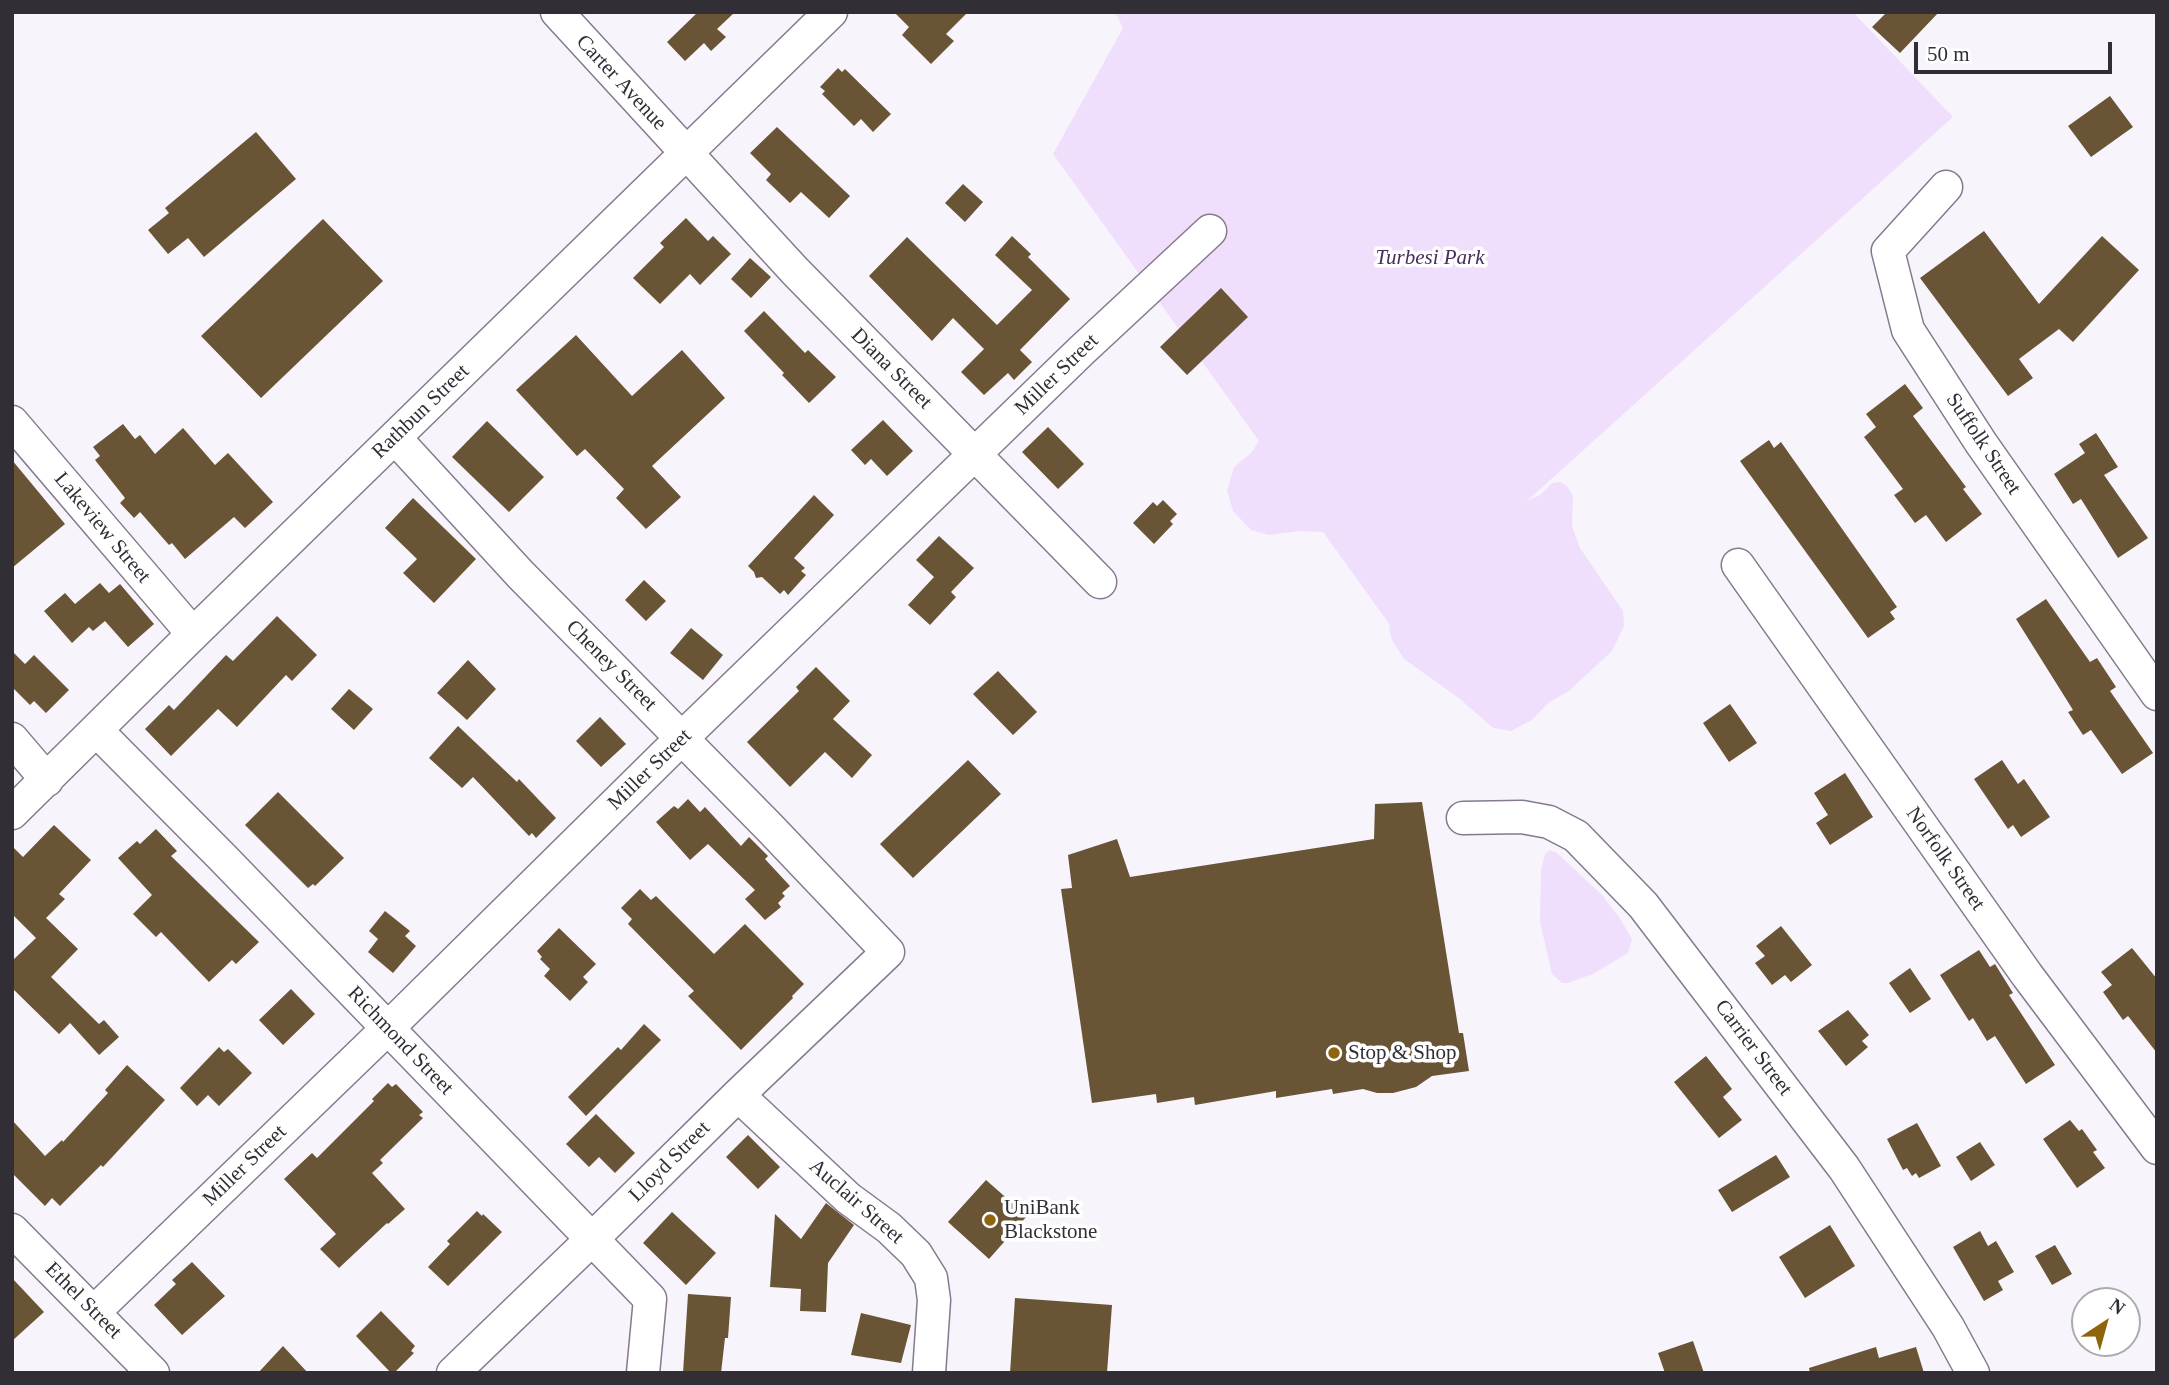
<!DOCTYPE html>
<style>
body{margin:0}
#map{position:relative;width:2169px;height:1385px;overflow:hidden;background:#f8f4fc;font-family:Georgia,serif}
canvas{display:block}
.frame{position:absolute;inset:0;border:14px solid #322e36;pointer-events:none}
.north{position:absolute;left:2071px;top:1287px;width:70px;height:70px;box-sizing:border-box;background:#fff;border:2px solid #adabaf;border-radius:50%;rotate:36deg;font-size:19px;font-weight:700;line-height:28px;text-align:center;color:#322e36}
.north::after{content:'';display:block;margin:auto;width:24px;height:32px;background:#8f650c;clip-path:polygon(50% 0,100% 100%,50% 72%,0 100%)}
.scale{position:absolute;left:1914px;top:42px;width:198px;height:32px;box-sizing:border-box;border:4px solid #322e36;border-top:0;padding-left:9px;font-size:21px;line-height:24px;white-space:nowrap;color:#322e36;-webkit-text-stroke:5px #fff;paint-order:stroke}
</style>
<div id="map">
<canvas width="2169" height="1385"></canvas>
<div class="frame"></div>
<div class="north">N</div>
<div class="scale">50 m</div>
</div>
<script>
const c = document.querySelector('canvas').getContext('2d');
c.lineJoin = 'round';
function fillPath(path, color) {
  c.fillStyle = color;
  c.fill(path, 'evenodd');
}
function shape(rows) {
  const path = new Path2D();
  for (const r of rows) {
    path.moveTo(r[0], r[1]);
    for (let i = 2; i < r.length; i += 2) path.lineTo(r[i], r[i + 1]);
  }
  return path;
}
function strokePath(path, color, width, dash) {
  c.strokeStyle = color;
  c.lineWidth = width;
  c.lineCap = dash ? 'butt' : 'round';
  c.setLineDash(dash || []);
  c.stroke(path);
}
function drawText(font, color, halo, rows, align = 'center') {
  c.font = font + ' Georgia,serif';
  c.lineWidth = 7;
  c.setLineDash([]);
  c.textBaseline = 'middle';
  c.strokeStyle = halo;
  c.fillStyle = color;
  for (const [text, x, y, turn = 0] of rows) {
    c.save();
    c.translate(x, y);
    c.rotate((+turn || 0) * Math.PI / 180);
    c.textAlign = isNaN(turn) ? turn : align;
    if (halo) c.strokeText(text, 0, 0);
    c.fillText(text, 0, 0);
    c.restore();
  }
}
const green = shape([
 [1115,12,1853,12,1953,117,1527,501,1540,495,1552,483,1560,482,1567,486,1573,496,1572,526,1580,548,1623,611,1624,626,1612,651,1569,691,1548,703,1532,720,1511,731,1493,728,1460,699,1404,659,1392,640,1389,628,1390,625,1323,532,1300,531,1269,535,1251,530,1233,511,1227,491,1234,467,1252,452,1259,441,1053,154,1123,28],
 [1550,850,1557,853,1603,896,1621,920,1632,939,1628,953,1593,974,1568,983,1562,983,1552,974,1540,922,1541,870,1545,854]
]);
const building = shape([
 [698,12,735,12,717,29,726,37,711,51,704,43,685,61,667,42],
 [894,12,968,12,946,34,954,41,931,64,902,35,909,27],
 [1887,12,1939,12,1900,53,1872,27],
 [838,68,842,72,845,69,891,114,873,132,861,119,854,126,822,94,825,91,820,87],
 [2110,96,2133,127,2091,157,2068,126],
 [777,127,850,196,829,218,801,192,790,203,766,180,771,174,750,153],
 [256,132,296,179,204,257,188,238,168,254,148,230,169,213,165,208],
 [963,184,983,202,965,222,945,203],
 [686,218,708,241,713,236,731,254,700,285,690,274,660,304,633,278,664,247,660,243],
 [323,219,383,281,261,398,201,336],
 [1984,231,2039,304,2102,236,2139,270,2073,342,2059,329,2019,359,2033,378,2008,396,1920,278],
 [1012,236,1031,254,1028,257,1070,299,1020,350,1032,362,1014,380,1008,373,984,395,961,372,984,349,953,318,932,341,869,276,907,237,997,325,1032,290,995,255],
 [750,258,771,277,751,298,731,279],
 [1221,288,1248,317,1187,375,1160,347],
 [764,311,805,353,808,350,836,377,809,403,782,375,784,373,744,331],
 [576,335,632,396,682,350,725,398,652,466,681,497,646,529,616,498,624,489,585,449,577,456,516,390],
 [1905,384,1923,408,1913,416,1966,487,1963,489,1982,514,1946,542,1926,515,1915,523,1894,495,1903,489,1864,437,1876,427,1866,414],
 [883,420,913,451,887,476,871,459,865,465,851,450],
 [487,421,544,477,509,512,452,457],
 [123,424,135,439,140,435,155,454,183,428,215,465,228,453,273,502,245,528,234,517,185,559,172,543,169,545,140,512,134,518,120,503,125,498,95,460,100,456,93,447],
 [1048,427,1084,464,1058,489,1022,452],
 [2096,433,2118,467,2104,475,2148,538,2118,558,2081,499,2073,504,2054,474,2085,453,2079,444],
 [1769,440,1774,448,1781,442,1897,607,1890,612,1895,619,1868,638,1740,461],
 [12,460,65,524,12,568],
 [814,495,834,515,794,558,805,568,801,571,806,575,788,595,784,590,780,594,762,577,756,578,754,572,748,566],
 [413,498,476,559,434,603,403,573,417,559,385,528],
 [1163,500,1177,514,1170,521,1173,524,1154,544,1133,523,1153,502,1157,506],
 [939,536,974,568,951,592,956,597,930,625,908,605,934,577,916,560],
 [644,580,666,601,646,621,625,600],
 [100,583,109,593,120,584,154,624,128,647,105,621,93,631,89,627,72,643,44,611,65,593,75,604],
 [2046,599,2090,662,2097,658,2116,687,2110,691,2153,753,2122,774,2091,730,2083,735,2068,712,2073,710,2016,619],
 [277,616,317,655,292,681,286,675,237,727,218,709,171,756,145,729,169,705,174,710,226,655,233,661],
 [691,628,723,655,703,680,670,653],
 [12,651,25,664,34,655,69,690,46,713,34,701,30,705,12,687],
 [468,660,496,689,467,720,437,693],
 [816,667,850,701,833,719,872,755,852,778,825,752,790,787,747,742,799,691,796,687],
 [998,671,1037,712,1013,735,973,694],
 [349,689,373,709,354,730,331,709],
 [1730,704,1757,743,1729,762,1703,723],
 [600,717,626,744,601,767,576,741],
 [458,726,517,782,519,779,556,818,536,838,532,833,529,836,473,777,462,788,429,758],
 [968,760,1001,794,913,878,880,844],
 [2002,760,2018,784,2024,779,2050,817,2021,837,2013,825,2008,829,1974,779],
 [1845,773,1873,817,1830,845,1816,823,1828,815,1814,793],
 [278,792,344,858,315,886,313,884,308,888,245,825],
 [688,799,700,812,705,807,741,846,749,837,768,856,765,859,790,886,782,893,785,896,778,903,781,907,765,920,745,899,755,890,708,844,690,860,656,822,674,806,678,809],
 [1422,802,1459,1033,1463,1033,1469,1071,1432,1076,1416,1087,1393,1093,1377,1093,1363,1089,1333,1094,1332,1089,1276,1098,1276,1091,1195,1105,1194,1097,1157,1103,1156,1094,1092,1103,1061,889,1072,888,1068,855,1117,839,1130,877,1374,839,1375,804],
 [54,825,91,860,59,894,65,899,46,918,78,949,51,977,99,1024,104,1020,119,1037,99,1055,70,1023,59,1034,12,988,12,961,36,938,12,914,12,846,23,857],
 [156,829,177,851,171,856,259,942,236,964,232,960,209,982,161,932,156,937,133,914,152,895,118,858,137,841,140,844],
 [640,889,651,900,656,896,714,954,745,924,804,984,792,996,793,998,741,1050,688,996,694,991,628,924,632,919,621,908],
 [385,911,410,931,405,936,416,946,393,973,368,952,378,939,369,931],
 [1781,926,1812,965,1791,982,1785,975,1772,985,1755,963,1765,956,1756,946],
 [559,928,596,964,583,977,588,982,570,1001,544,976,550,969,540,959,542,957,537,951],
 [2132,948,2157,979,2157,1053,2128,1016,2123,1020,2103,992,2112,985,2101,972],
 [1979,950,1990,967,1995,964,2013,993,2009,995,2055,1065,2026,1084,1995,1036,1987,1041,1973,1018,1969,1021,1940,975],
 [1910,968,1931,999,1910,1013,1889,983],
 [291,989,315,1014,283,1045,259,1020],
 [1848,1010,1869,1035,1862,1041,1868,1047,1846,1066,1818,1031],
 [644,1024,661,1040,586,1116,568,1097,618,1047,621,1050],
 [219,1047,224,1052,228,1049,252,1073,219,1106,208,1095,197,1106,180,1088],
 [1706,1056,1732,1089,1723,1097,1742,1120,1719,1138,1674,1082],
 [127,1065,165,1100,103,1167,101,1165,60,1206,52,1198,45,1206,12,1173,12,1120,45,1156,62,1140,63,1142,108,1093,105,1090],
 [388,1083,392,1087,396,1084,423,1112,419,1115,423,1118,380,1160,383,1163,372,1173,405,1209,388,1224,387,1223,339,1268,320,1249,336,1234,284,1179,312,1153,317,1158,374,1101,372,1099],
 [596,1114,635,1153,615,1173,599,1157,589,1167,566,1144],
 [2070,1120,2079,1131,2082,1129,2097,1150,2093,1152,2105,1168,2077,1188,2043,1139],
 [1917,1123,1941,1166,1919,1178,1916,1173,1912,1176,1907,1168,1903,1170,1887,1139],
 [748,1135,780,1167,758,1189,726,1157],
 [1980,1142,1995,1165,1971,1181,1956,1157],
 [1776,1155,1790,1177,1732,1212,1718,1190],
 [986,1180,1027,1216,989,1259,948,1222],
 [826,1203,854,1225,828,1263,826,1312,800,1311,801,1289,770,1287,775,1214,801,1239],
 [477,1211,482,1216,483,1214,502,1232,448,1286,428,1267,450,1244,447,1241],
 [672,1212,716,1253,686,1285,643,1243],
 [1830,1225,1855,1266,1805,1298,1779,1257],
 [1980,1231,1988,1246,1996,1241,2014,1272,1998,1281,2003,1290,1984,1301,1953,1247],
 [2055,1245,2072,1274,2052,1285,2035,1256],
 [192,1262,225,1296,182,1335,154,1305,176,1284,172,1280],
 [12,1278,44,1312,12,1341],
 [688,1294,731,1297,728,1338,725,1338,721,1373,683,1373],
 [1015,1298,1112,1305,1107,1373,1010,1373],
 [381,1311,415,1346,411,1351,414,1353,394,1373,391,1373,356,1336],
 [861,1313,911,1325,901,1363,851,1355],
 [1693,1341,1704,1373,1665,1373,1658,1353],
 [283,1346,308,1373,258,1373],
 [1876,1347,1879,1358,1916,1347,1924,1373,1810,1373,1809,1368]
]);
const minor = shape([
 [557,12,795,271,1100,582],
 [1946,187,1888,251,1908,330,1981,443,2157,694],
 [12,422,193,634],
 [395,438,520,574,770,828,888,952,738,1095,591,1240,453,1373],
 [1738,565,2027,975,2157,1148],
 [97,731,223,858,650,1299,643,1373],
 [12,739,47,780],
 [12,813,193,634,831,12],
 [1463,818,1522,817,1549,822,1576,836,1643,905,1844,1168,1948,1327,1973,1373],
 [738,1095,848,1198,889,1228,916,1254,931,1278,934,1300,929,1373],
 [12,1230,153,1373],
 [94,1312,388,1028,682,738,1081,351,1210,231]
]);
const markers = [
 [1334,1053,7,"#8f650c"],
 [990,1220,7,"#8f650c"]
];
const streetNames = [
 ["Carter Avenue",621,83,47],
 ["Diana Street",891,369,45],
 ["Miller Street",1057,375,-44],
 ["Rathbun Street",421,412,-44],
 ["Suffolk Street",1983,444,56],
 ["Lakeview Street",102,528,50],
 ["Cheney Street",611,666,45],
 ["Miller Street",650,770,-44],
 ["Norfolk Street",1945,859,55],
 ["Richmond Street",400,1041,46],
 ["Carrier Street",1753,1048,53],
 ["Lloyd Street",670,1162,-45],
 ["Miller Street",245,1166,-44],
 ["Auclair Street",856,1202,41],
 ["Ethel Street",83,1301,45]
];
const parkNames = [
 ["Turbesi Park",1430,258]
];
const poiNames = [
 ["Stop & Shop",1348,1053],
 ["UniBank",1004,1208],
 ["Blackstone",1004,1232]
];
fillPath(green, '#f0dffc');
fillPath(building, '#695536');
strokePath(minor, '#857a8d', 35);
strokePath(minor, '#fff', 32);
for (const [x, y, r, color] of markers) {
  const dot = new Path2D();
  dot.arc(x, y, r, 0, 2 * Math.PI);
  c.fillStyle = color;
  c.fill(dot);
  strokePath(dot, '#fff', 2.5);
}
drawText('21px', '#322e36', '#fff', streetNames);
drawText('italic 21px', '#482d5a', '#fff', parkNames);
drawText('21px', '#322e36', '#fff', poiNames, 'left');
</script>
